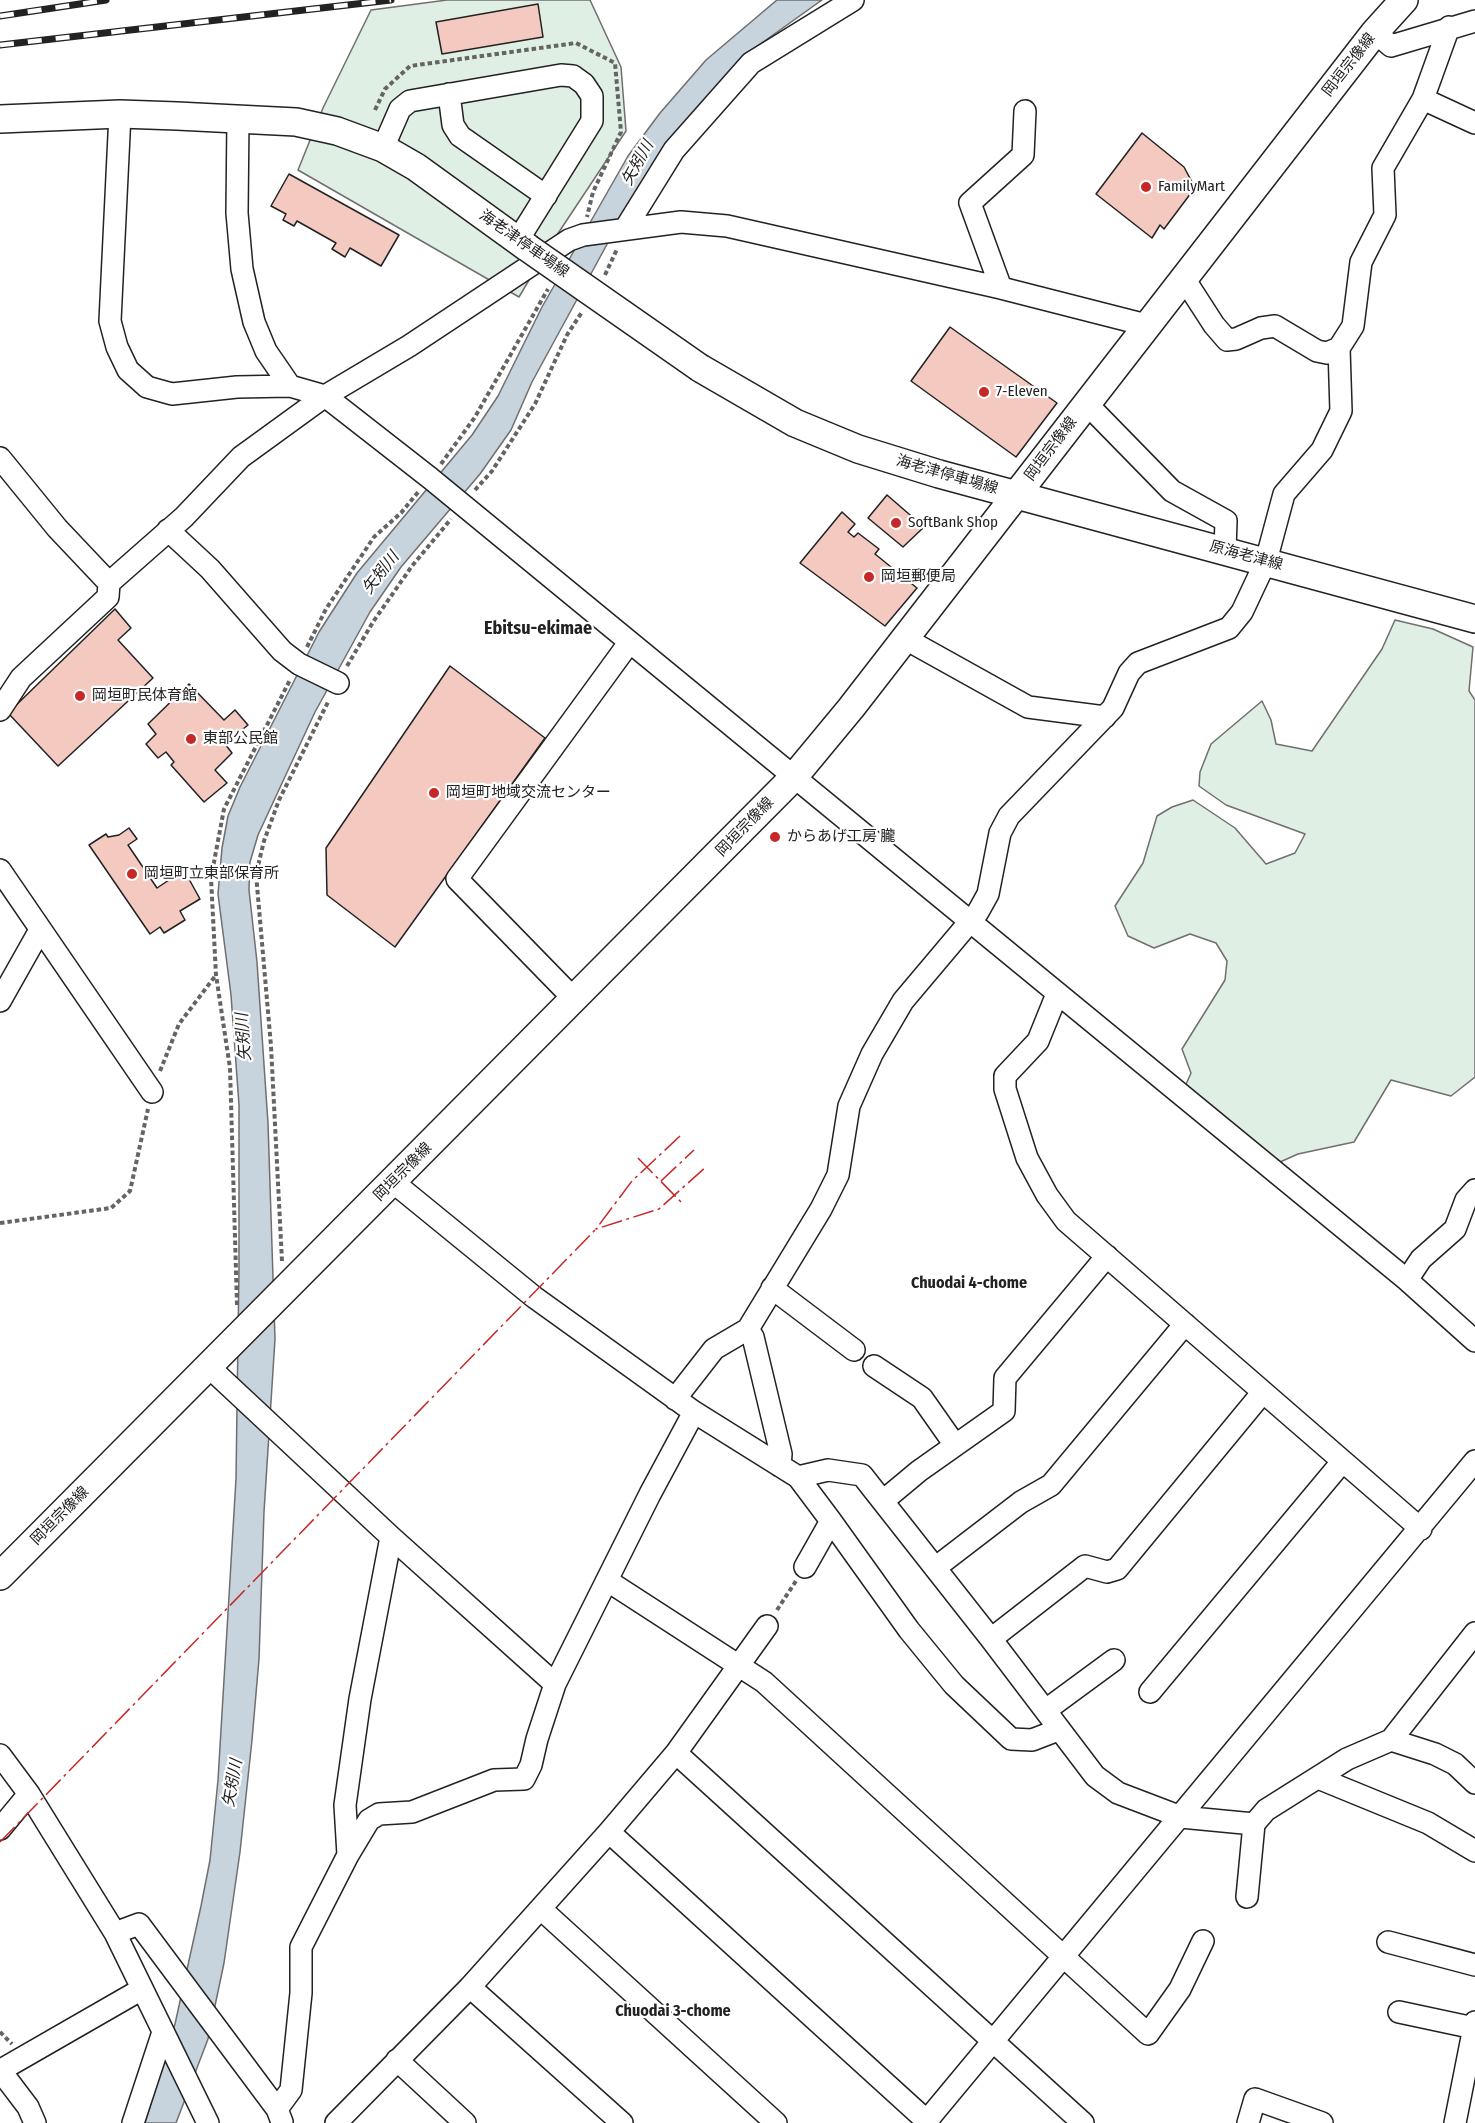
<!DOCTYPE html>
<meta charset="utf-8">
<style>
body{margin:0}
canvas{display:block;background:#fff}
</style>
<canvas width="1475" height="2123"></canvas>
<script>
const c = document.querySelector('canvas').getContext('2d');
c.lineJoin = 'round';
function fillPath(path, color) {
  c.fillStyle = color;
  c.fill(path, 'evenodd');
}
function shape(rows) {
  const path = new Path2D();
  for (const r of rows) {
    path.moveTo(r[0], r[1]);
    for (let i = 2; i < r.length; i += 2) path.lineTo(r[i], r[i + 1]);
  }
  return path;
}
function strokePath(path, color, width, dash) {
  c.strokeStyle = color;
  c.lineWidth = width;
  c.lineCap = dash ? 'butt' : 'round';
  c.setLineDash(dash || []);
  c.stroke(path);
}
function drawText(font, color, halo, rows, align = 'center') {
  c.font = font + ' "Fira Sans Condensed","Noto Sans JP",sans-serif';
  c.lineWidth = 4.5;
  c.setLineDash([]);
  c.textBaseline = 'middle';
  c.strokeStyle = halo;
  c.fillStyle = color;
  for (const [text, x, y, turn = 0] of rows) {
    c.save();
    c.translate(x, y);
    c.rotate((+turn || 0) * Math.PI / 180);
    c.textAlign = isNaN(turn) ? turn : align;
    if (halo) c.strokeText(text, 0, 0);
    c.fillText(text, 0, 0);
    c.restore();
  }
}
const green = shape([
 [447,0,590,0,621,67,626,131,545,253,519,297,298,170,323,108,371,10,447,0],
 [1395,620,1433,629,1473,647,1469,691,1475,700,1475,1077,1451,1096,1391,1080,1354,1142,1298,1154,1280,1162,1261,1158,1183,1091,1191,1073,1182,1049,1225,980,1227,961,1216,943,1190,934,1154,948,1128,936,1115,906,1143,863,1157,816,1172,807,1193,800,1235,828,1266,864,1295,853,1305,834,1226,805,1199,786,1200,772,1211,744,1262,701,1271,720,1276,744,1312,751,1382,649,1395,620]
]);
const water = shape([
 [777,0,822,0,752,50,676,132,635,193,532,382,511,430,480,474,401,567,370,612,315,712,258,835,250,862,249,890,257,962,268,1123,275,1339,264,1512,259,1659,252,1740,240,1852,224,1963,208,2039,176,2123,145,2123,175,2024,201,1906,210,1860,218,1780,236,1479,239,1268,239,1105,231,995,218,894,222,848,228,816,240,787,319,632,357,573,472,435,498,396,542,307,628,156,660,113,706,60,777,0]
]);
const building = shape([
 [538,4,543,37,442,54,436,22,538,4],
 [1142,133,1184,167,1193,184,1187,189,1191,193,1164,229,1160,225,1152,238,1096,194,1142,133],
 [289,174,399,235,381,266,350,248,345,257,332,249,336,243,297,221,294,226,283,220,286,214,271,206,289,174],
 [950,327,1057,403,1016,457,911,381,950,327],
 [887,495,924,527,903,547,868,518,887,495],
 [842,512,855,524,848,532,854,537,858,533,879,549,875,554,917,588,885,626,800,563,842,512],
 [115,609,131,628,118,640,153,678,58,766,8,713,115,609],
 [450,666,545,738,395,947,327,895,326,848,450,666],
 [189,684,224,720,235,710,248,725,225,744,232,753,215,770,227,783,204,802,171,765,174,762,166,752,158,758,146,744,156,734,148,724,189,684],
 [129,828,137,839,128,845,157,888,184,870,200,899,180,911,185,920,164,933,160,927,150,934,89,845,106,834,108,837,119,835,129,828]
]);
const path = shape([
 [375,110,385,89,410,66,576,43,615,63,621,132,593,192,587,217],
 [605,275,617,249],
 [441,464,475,417,548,289],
 [475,490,492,471,535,404,567,335,582,312],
 [307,647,326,609,374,537,401,513,419,491],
 [347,666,373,622,412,566,451,519],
 [160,1071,179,1024,216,975],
 [0,1223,111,1208,130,1191,148,1109],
 [282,1261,271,1046,256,874,264,841,279,800,329,700],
 [237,1305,230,1068,216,975,211,878,224,809,290,680],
 [777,1610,796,1581],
 [0,2032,12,2044]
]);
const minor = shape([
 [1375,32,1391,46,1475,21],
 [449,94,453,125,460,136,546,196],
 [1423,99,1475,123],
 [120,114,110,321,117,347,128,370,147,387,172,394,237,387,290,386,325,396,430,478,1407,1280,1475,1341],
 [238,118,237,213,242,269,254,322,266,351,290,386],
 [383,148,400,109,410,101,561,75,573,76,584,84,592,96,592,121,518,240],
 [625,229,674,150,751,63,853,0],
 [1183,277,1214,325,1227,340,1236,339,1261,328,1275,326,1317,351,1327,353,1339,348],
 [1001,288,970,203,1023,155,1025,111],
 [1086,403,1172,491,1226,521,1225,550],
 [0,458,57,528,109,583],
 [168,530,210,569,282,651,299,664,338,683],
 [904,638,1028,707,1105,717],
 [0,710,21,678,108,597,109,583,184,517,241,457,325,396,409,346,569,240,583,235,681,222,727,226,1001,288,1146,325],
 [0,870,152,1092],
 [1057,994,1038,1041,1005,1076,1005,1089,1027,1158,1047,1195,1066,1221,1421,1529],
 [574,999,457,879,629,643],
 [0,1001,40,930],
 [393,1182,534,1297,694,1412,798,1477,831,1521,805,1567],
 [1407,1280,1421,1259,1455,1229,1466,1200,1475,1190],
 [772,1288,854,1350],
 [748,1329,753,1337,781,1454,780,1466],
 [874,1366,922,1398,955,1445],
 [209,1367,391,1537,555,1684,650,1494,694,1412],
 [675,1399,714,1349,748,1329,821,1209,838,1175,849,1106,872,1054,903,1001,978,912,988,894,1000,833,1009,816,1113,708,1129,673,1138,663,1229,628,1242,612,1266,561,1284,494,1322,450,1341,411,1339,348,1353,326,1361,262,1385,215,1383,168,1423,99,1449,27],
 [798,1477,828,1470,862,1475,991,1639,1095,1776,1118,1793,1181,1817,1254,1824,1266,1810,1347,1759,1391,1740,1435,1754,1455,1764,1475,1783],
 [883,1501,919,1471,1004,1411,1005,1378,1107,1256],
 [831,1521,909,1630,954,1685,1011,1739,1032,1740,1058,1730],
 [935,1568,1021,1502,1051,1485,1185,1324],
 [608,1581,764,1682,1148,2034,1180,1989,1203,1941],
 [991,1639,1085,1566,1107,1572,1117,1569,1263,1392],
 [1150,1692,1342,1462],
 [1046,1710,1114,1660],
 [1391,1740,1475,1633],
 [676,1753,1083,2123],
 [0,1755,29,1794,115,1933,208,2123],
 [1318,1778,1428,1823,1475,1851],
 [0,1829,29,1794],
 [609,1832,929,2123],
 [348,1855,369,1820,379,1814,412,1812,494,1780,524,1779,531,1765,537,1739,555,1684],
 [1247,1897,1254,1824],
 [541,1909,776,2123],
 [115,1933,139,1924,277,2109,282,2122],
 [1388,1942,1475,1965],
 [470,1987,622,2123],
 [1399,2012,1474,2028],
 [397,2060,465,2123],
 [0,2070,28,2107,35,2123],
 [1,2070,142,1989],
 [277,2109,291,2090,301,1993,301,1947,348,1855,345,1805,360,1699,391,1537],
 [133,2123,163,2032],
 [336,2123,470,1987,609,1832,676,1753,767,1626],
 [925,2123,1475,1461],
 [1248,2123,1255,2099,1322,2123],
 [1455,2123,1475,2022]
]);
const major = shape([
 [0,119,120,114,177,116,296,122,337,131,383,148,416,167,528,248],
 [700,368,795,423,858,449,939,474,1475,619],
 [0,1576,793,778,851,708,1375,32,1404,0]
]);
const rail = shape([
 [0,16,106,0],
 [0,45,391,0]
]);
const majorBridge = shape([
 [528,248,700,368]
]);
const power = shape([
 [680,1136,632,1181,596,1229,659,1209,707,1166],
 [638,1158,681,1202],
 [661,1181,694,1150],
 [0,1842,596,1229]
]);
const markers = [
 [1146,187,6,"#c62828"],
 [984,392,6,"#c62828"],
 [896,523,6,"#c62828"],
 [869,577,6,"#c62828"],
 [80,696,6,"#c62828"],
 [191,739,6,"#c62828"],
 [434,793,6,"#c62828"],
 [775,837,6,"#c62828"],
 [132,874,6,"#c62828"]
];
const streetNames = [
 ["岡垣宗像線",1349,65,-52],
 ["海老津停車場線",524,244,35],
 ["岡垣宗像線",1051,449,-53],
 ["海老津停車場線",947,475,16],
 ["原海老津線",1246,556,15],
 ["岡垣宗像線",745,827,-46],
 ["岡垣宗像線",403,1172,-45],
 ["岡垣宗像線",60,1516,-45]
];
const poiNames = [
 ["FamilyMart",1158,187],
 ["7-Eleven",996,392],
 ["SoftBank Shop",908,523],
 ["岡垣郵便局",881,577],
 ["岡垣町民体育館",92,696],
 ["東部公民館",203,739],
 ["岡垣町地域交流センター",446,793],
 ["からあげ工房 朧",787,837],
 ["岡垣町立東部保育所",144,874]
];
const waterNames = [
 ["矢矧川",638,163,-61],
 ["矢矧川",381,573,-52],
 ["矢矧川",244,1037,-94],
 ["矢矧川",233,1783,-80]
];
const neighbourhoodNames = [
 ["Chuodai 4-chome",969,1284],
 ["Chuodai 3-chome",673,2012]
];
const quarterNames = [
 ["Ebitsu-ekimae",538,629]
];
fillPath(green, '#e0efe3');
strokePath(green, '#6f6f6f', 1.5);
fillPath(water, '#c7d3dd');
strokePath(water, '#6f6f6f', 1.5);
fillPath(building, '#f3c9c0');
strokePath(building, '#222', 1.5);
strokePath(minor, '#222', 24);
strokePath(major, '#222', 30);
strokePath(path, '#646464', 4, [4.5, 3]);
strokePath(minor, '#fff', 21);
strokePath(major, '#fff', 27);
strokePath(rail, '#222', 7);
strokePath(rail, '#fff', 4.5, [14]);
strokePath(majorBridge, '#222', 30, []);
strokePath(majorBridge, '#fff', 27);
strokePath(power, '#c62828', 1.5, [21, 4.5, 3, 4.5]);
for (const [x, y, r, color] of markers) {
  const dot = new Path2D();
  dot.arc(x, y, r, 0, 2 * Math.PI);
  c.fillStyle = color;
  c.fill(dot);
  strokePath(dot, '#fff', 2);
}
drawText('15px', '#222', '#fff', streetNames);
drawText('15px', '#222', '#fff', poiNames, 'left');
drawText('italic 16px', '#222', '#fff', waterNames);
drawText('bold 16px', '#222', '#fff', neighbourhoodNames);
drawText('bold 18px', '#222', '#fff', quarterNames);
</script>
